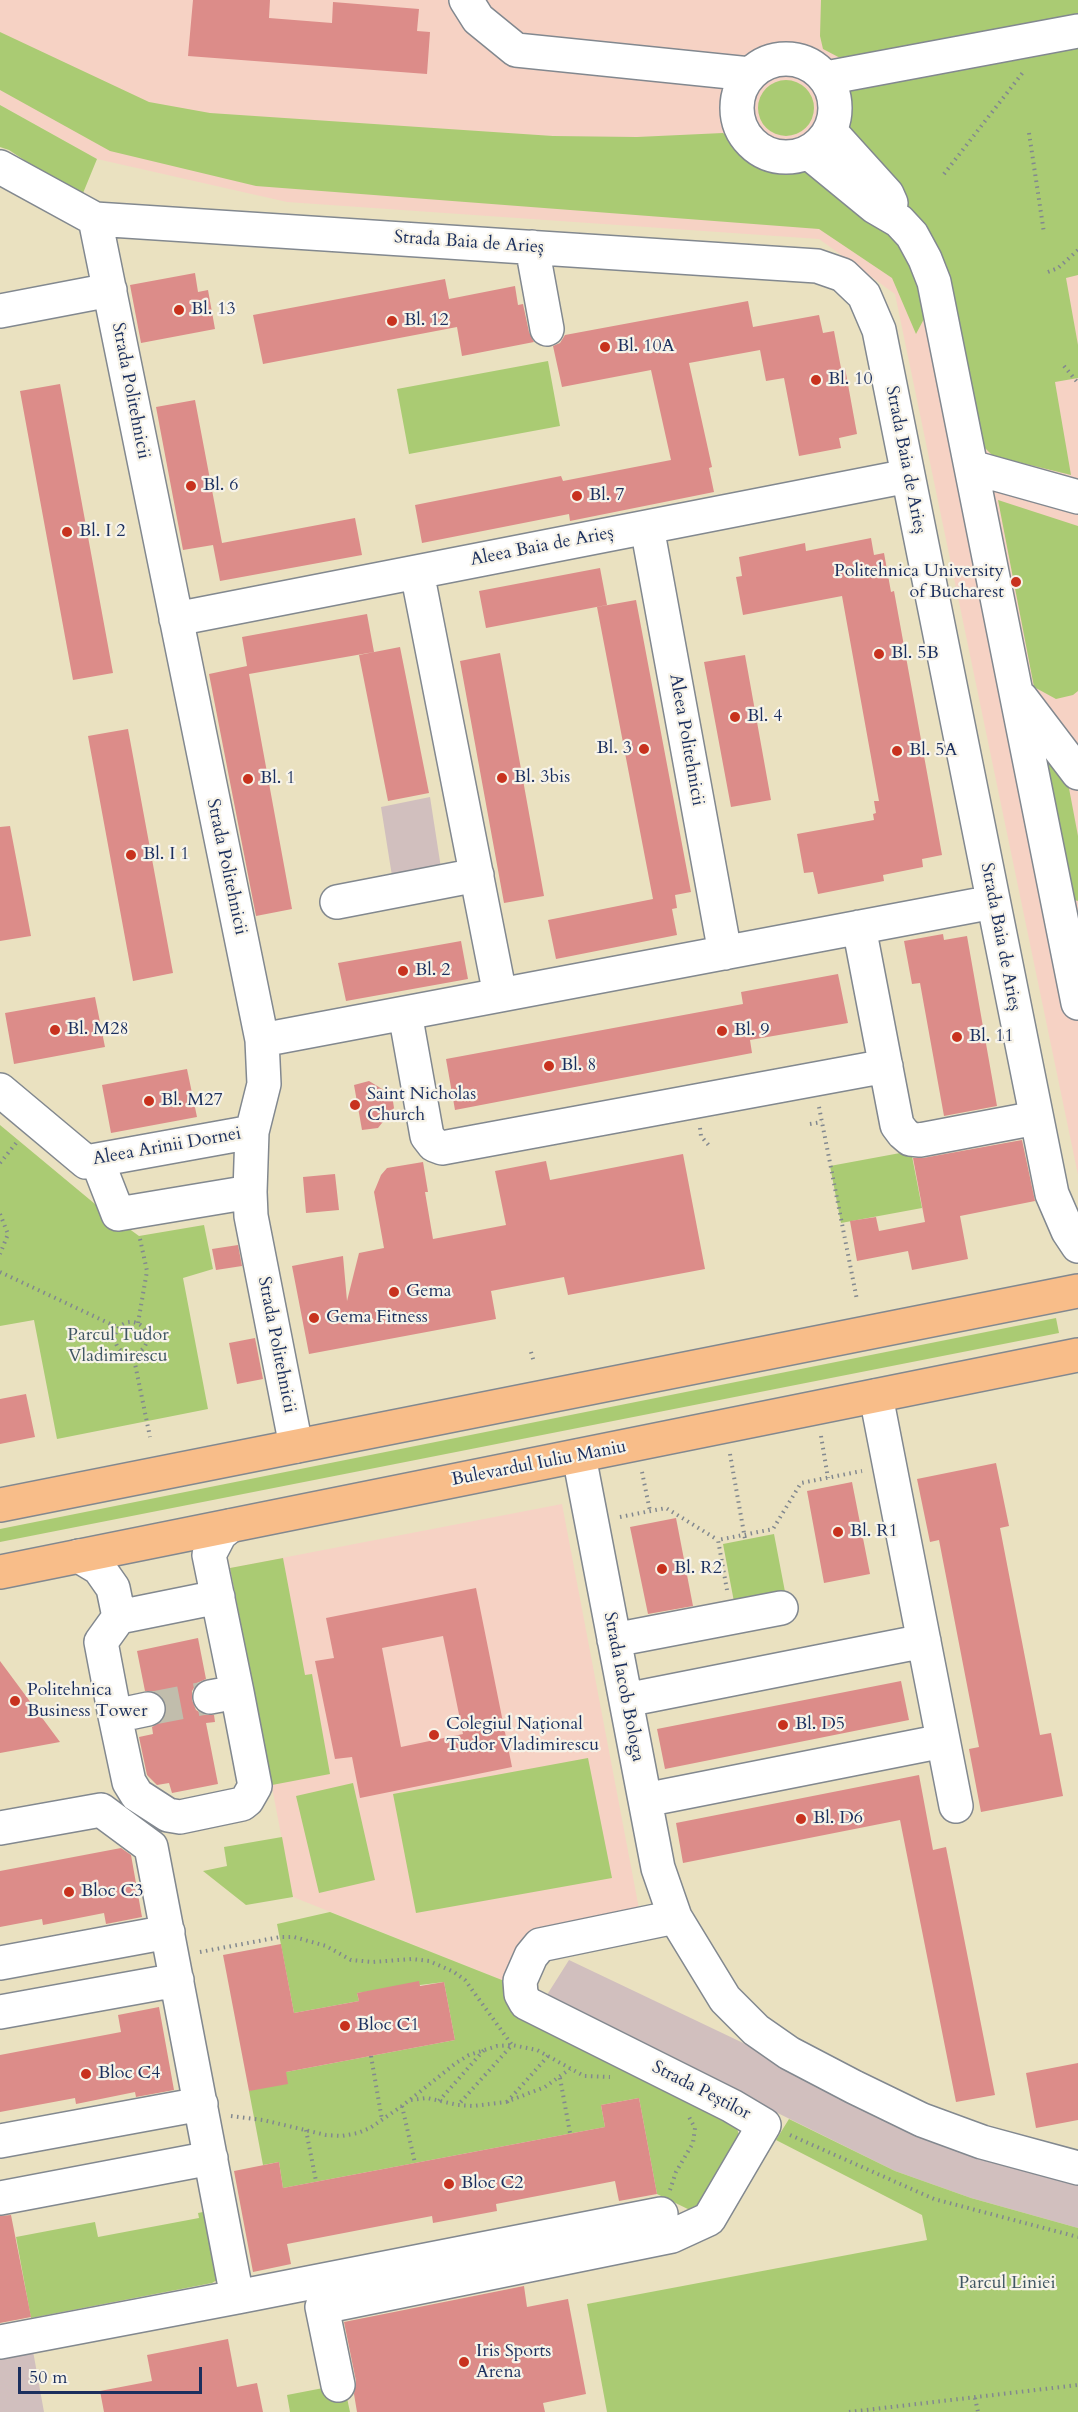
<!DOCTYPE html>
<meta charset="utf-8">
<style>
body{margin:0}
#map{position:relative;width:1078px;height:2412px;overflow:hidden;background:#eae1c0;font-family:Cardo,serif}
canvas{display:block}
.scale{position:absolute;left:18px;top:2367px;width:184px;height:27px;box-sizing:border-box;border:3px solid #1b2f5e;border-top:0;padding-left:8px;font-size:18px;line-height:21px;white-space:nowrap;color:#1b2f5e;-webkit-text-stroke:4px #f7f3e8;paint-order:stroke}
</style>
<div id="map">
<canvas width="1078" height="2412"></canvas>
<div class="scale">50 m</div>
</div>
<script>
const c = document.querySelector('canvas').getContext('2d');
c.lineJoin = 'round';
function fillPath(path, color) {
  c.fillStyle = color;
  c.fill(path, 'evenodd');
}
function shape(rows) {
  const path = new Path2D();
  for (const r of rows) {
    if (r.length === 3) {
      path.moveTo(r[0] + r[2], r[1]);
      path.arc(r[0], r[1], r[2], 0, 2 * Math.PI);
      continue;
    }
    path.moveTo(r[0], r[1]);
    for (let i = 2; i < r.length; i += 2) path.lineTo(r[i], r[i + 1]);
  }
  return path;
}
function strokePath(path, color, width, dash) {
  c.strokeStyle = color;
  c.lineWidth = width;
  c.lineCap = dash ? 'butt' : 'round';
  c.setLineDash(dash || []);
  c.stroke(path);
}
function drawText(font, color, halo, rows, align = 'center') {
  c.font = font + ' Cardo,serif';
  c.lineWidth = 4.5;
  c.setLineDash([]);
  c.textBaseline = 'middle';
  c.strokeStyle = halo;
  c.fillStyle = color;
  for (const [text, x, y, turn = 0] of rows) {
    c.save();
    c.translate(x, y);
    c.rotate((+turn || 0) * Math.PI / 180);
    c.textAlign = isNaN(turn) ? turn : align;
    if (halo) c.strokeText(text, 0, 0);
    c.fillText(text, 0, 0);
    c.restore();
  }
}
const built = shape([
 [0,0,1078,0,1078,1175,895,294,819,239,287,202,97,159,0,105],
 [562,1504,640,1914,532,1934,512,1984,293,1897,230,1568]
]);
const industrial = shape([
 [430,797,441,868,392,876,381,807],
 [569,1960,909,2122,1078,2151,1078,2228,971,2198,895,2171,545,1998],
 [33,2351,44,2412,0,2412,0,2357]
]);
const green = shape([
 [821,0,1078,0,1078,17,844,60,823,49,820,36],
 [0,32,149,102,210,113,553,136,637,137,723,133,747,151,770,160,802,163,889,233,911,264,925,317,916,334,892,278,819,229,256,186,110,151,0,90],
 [1078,47,1078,275,1066,278,1078,345,1078,378,1055,382,1071,475,993,456,978,441,952,285,946,264,926,232,840,121,840,94,847,86],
 [786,108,28],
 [0,105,97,159,81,198,9,150,0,147],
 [548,361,560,426,409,454,397,389],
 [998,500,1078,526,1078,691,1073,695,1056,699,1034,687],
 [1049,762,1065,767,1078,836,1078,901,1074,900,1046,766],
 [0,1125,95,1204,139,1236,204,1225,213,1269,183,1278,208,1409,57,1439,34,1320,0,1326],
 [911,1151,922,1208,841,1223,830,1166],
 [1056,1318,1059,1333,0,1542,0,1529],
 [774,1534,786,1597,735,1607,723,1544],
 [283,1558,305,1675,312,1674,330,1774,272,1785,230,1568],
 [588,1758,612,1878,416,1913,393,1794],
 [353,1783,375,1880,319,1893,296,1796],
 [282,1837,293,1897,246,1905,203,1871,227,1866,224,1847],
 [330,1912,512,1984,734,2113,741,2146,694,2212,657,2194,639,2098,601,2105,605,2127,283,2188,279,2162,263,2165,249,2091,286,2072,455,2040,444,1982,357,1993,359,2001,294,2013,277,1924],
 [789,2119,895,2171,971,2198,1078,2228,1078,2412,607,2412,587,2304,927,2240,922,2215,776,2140],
 [208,2211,217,2280,212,2283,31,2318,16,2237,95,2222,98,2237,199,2218,198,2213],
 [344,2384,350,2412,290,2412,287,2395]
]);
const building = shape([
 [193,0,270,0,269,18,332,23,333,2,419,9,417,31,430,32,427,74,188,56],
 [195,273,198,292,208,290,215,329,141,343,130,285],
 [445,279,449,299,515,286,518,305,523,304,529,332,534,342,462,356,457,327,263,364,253,315],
 [748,301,753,327,819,315,823,333,834,331,841,368,845,368,857,434,839,438,841,448,799,456,784,378,766,381,760,350,689,363,712,467,709,468,714,492,570,521,569,514,422,543,415,505,561,476,563,481,671,460,651,370,562,387,553,346,560,343,565,335],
 [60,384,113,673,73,680,20,391],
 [195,400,222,543,355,518,362,555,220,581,213,545,183,550,156,407],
 [871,538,874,555,884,553,891,592,894,591,942,855,922,859,923,867,883,875,884,881,818,894,813,872,804,873,797,834,874,820,873,814,876,813,874,801,879,801,842,596,743,615,736,577,742,576,739,557,805,543,806,551],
 [600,568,607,605,486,628,479,591],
 [636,600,691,892,675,895,677,908,672,909,677,935,556,959,548,920,653,899,597,607],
 [367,614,374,652,249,674,292,909,256,916,209,674,247,666,242,637],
 [400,647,429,793,388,801,359,655],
 [500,653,544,896,504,903,460,661],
 [745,655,771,800,731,807,704,662],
 [128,729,173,973,133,981,88,736],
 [10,826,31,936,0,941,0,827],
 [943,934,944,940,967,936,997,1106,944,1116,920,983,912,984,904,941],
 [461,941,468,979,346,1001,338,963],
 [838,974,848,1023,750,1040,752,1053,455,1110,446,1059,743,1004,741,992],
 [95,997,105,1047,14,1064,5,1013],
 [187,1069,197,1117,111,1133,102,1085],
 [369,1081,392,1095,394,1108,378,1128,362,1130,354,1085],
 [1022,1140,1035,1201,960,1216,968,1259,912,1270,908,1251,857,1261,850,1221,876,1217,879,1231,925,1222,913,1158,923,1158],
 [683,1154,705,1269,568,1295,564,1277,491,1291,496,1319,309,1354,292,1266,343,1256,347,1301,359,1253,384,1248,374,1192,381,1175,387,1168,423,1162,428,1192,425,1192,433,1239,506,1225,495,1171,546,1161,550,1180],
 [335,1174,339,1210,306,1213,303,1177],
 [238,1245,242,1266,216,1270,212,1249],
 [255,1338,263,1379,237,1384,229,1343],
 [26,1394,35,1437,0,1444,0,1399],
 [996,1463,1009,1526,1000,1528,1040,1735,1051,1733,1063,1796,981,1812,969,1749,979,1747,939,1540,930,1542,917,1479],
 [852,1482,870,1574,824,1583,807,1491],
 [676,1518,693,1606,648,1614,630,1527],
 [476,1588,512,1767,360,1798,352,1757,335,1759,315,1661,334,1658,326,1618],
 [443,1636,463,1734,401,1747,382,1648],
 [198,1638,206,1679,197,1683,192,1691,192,1700,196,1710,204,1715,214,1715,215,1722,206,1723,218,1784,172,1793,169,1783,157,1785,147,1775,139,1737,153,1734,152,1727,161,1722,166,1714,166,1706,161,1696,154,1691,145,1691,137,1651],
 [0,1661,60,1742,0,1753],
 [901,1681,909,1720,665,1769,657,1729],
 [919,1775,933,1850,946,1847,995,2095,956,2102,900,1820,683,1863,676,1823],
 [121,1848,131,1855,142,1917,106,1924,104,1913,43,1925,42,1919,0,1927,0,1871],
 [281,1944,294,2013,359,2001,357,1993,419,1981,420,1986,444,1982,455,2040,286,2072,288,2084,249,2091,223,1955],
 [159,2007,174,2090,136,2097,135,2092,76,2104,75,2098,0,2112,0,2055,121,2032,118,2015],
 [1078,2063,1078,2120,1036,2128,1026,2073],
 [639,2098,657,2194,619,2201,615,2181,496,2204,497,2211,433,2223,432,2216,287,2244,291,2264,253,2272,234,2171,279,2162,283,2188,605,2127,601,2105],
 [11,2215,31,2317,0,2323,0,2216],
 [524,2286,527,2307,568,2299,586,2394,543,2403,545,2412,357,2412,354,2394,356,2381,344,2322],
 [228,2339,237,2387,257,2383,263,2412,104,2412,100,2391,152,2381,147,2355]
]);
const minorTunnel = shape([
 [148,1709,210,1697]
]);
const path = shape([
 [1029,133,1044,233],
 [944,174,1024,71],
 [1048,272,1058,268,1078,250],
 [1064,366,1078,383],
 [819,1107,857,1300],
 [810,1124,822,1122],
 [700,1128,701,1136,711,1148],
 [0,1163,17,1142],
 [0,1214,8,1234,0,1254],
 [0,1272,119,1328],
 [131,1338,16],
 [138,1323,147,1271,140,1239],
 [531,1352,534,1362],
 [133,1354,150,1437],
 [821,1436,828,1478],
 [730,1454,745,1539],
 [642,1472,650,1511],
 [620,1517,666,1508,718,1540],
 [727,1590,718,1540,773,1529,801,1483,862,1471],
 [200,1952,280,1937,294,1937,326,1946,351,1960,373,1962,412,1959,429,1961,454,1972,465,1980,512,2045,458,2105],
 [371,2056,382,2120],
 [560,2078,570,2133],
 [411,2100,427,2098,458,2105,473,2106,506,2102,545,2087,570,2069],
 [439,2101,484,2050],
 [507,2102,549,2055],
 [402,2106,415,2163],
 [231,2116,263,2120,326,2135,342,2136,358,2133,370,2128,402,2106,456,2063,469,2055,497,2046,512,2045,537,2050,584,2076,610,2077],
 [306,2130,316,2181],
 [790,2135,934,2199,1078,2237],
 [670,2190,676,2172,693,2143,695,2128,689,2117],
 [975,2398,978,2412],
 [849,2412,1078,2385]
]);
const minor = shape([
 [466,0,478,19,516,50,750,74],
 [786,108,49],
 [826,78,1078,31],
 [830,131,887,194,891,203],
 [808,152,875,207,899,221,912,235,925,259,934,282,1078,1003],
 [0,167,95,219,817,266,843,275,864,295,879,330,1052,1194,1068,1231,1078,1246],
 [95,219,262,1040,264,1084,252,1132,250,1192,251,1216,296,1446],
 [532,247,547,329],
 [0,311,110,290],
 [971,467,1078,497],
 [647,527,725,953],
 [417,572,500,995],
 [176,619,908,476],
 [1021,698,1078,773],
 [337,902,477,875],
 [859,927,897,1125,903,1133,910,1139,920,1140,1036,1118],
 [405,1013,427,1136,434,1145,442,1148,886,1066],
 [262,1040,993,902],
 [0,1090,86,1162,252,1132],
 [97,1160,118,1214,250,1192],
 [876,1396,956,1806],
 [579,1456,658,1868,675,1917,725,1999,756,2030,789,2053,854,2087,922,2120,982,2142,1078,2168],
 [79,1556,99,1568,113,1588,119,1617,101,1642,115,1716,148,1709],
 [119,1617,218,1597],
 [614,1640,781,1608],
 [210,1697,237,1692,209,1555,220,1534,230,1526],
 [626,1700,924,1641],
 [115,1716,129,1782,137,1795,168,1815,180,1817,242,1804,247,1800,255,1786,237,1692],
 [645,1800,943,1741],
 [0,1828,101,1810,151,1847,237,2297,0,2342],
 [0,1963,168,1932],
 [0,2012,177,1980],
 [0,2141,201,2104],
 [0,2198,211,2158],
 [237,2297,661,2214],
 [338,2385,322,2307,672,2236,709,2219,764,2125,732,2106,526,2003,521,1994,520,1981,531,1956,540,1945,675,1917]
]);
const major = shape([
 [0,1505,1078,1291],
 [0,1572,1078,1355]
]);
const markers = [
 [179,310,6,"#c8321e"],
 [392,321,6,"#c8321e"],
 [605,347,6,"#c8321e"],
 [816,380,6,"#c8321e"],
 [191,486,6,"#c8321e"],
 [577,496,6,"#c8321e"],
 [67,532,6,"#c8321e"],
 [1016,582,6,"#c8321e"],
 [879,654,6,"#c8321e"],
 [735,717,6,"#c8321e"],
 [644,749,6,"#c8321e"],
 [897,751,6,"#c8321e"],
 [502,778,6,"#c8321e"],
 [248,779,6,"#c8321e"],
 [131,855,6,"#c8321e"],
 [403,971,6,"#c8321e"],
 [55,1030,6,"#c8321e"],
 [722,1031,6,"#c8321e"],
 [957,1037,6,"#c8321e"],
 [549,1066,6,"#c8321e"],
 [149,1101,6,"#c8321e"],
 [355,1105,6,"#c8321e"],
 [394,1292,6,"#c8321e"],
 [314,1318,6,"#c8321e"],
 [838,1532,6,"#c8321e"],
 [662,1569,6,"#c8321e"],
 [15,1701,6,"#c8321e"],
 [783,1725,6,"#c8321e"],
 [434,1735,6,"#c8321e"],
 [801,1819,6,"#c8321e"],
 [69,1892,6,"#c8321e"],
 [345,2026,6,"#c8321e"],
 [86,2074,6,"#c8321e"],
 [449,2184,6,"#c8321e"],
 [464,2362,6,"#c8321e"]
];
const streetNames = [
 ["Strada Baia de Arieș",469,243,4],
 ["Strada Politehnicii",130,391,79],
 ["Strada Baia de Arieș",905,460,79],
 ["Aleea Baia de Arieș",542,547,-11],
 ["Aleea Politehnicii",686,740,80],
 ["Strada Politehnicii",226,867,78],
 ["Strada Baia de Arieș",1000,937,79],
 ["Aleea Arinii Dornei",167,1147,-10],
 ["Strada Politehnicii",276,1345,79],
 ["Bulevardul Iuliu Maniu",539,1464,-11],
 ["Strada Iacob Bologa",623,1687,79],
 ["Strada Peștilor",701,2091,27]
];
const poiNames = [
 ["Bl. 13",191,310],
 ["Bl. 12",404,321],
 ["Bl. 10A",617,347],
 ["Bl. 10",828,380],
 ["Bl. 6",203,486],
 ["Bl. 7",589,496],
 ["Bl. I 2",79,532],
 ["Politehnica University",1004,572,"right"],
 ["of Bucharest",1004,593,"right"],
 ["Bl. 5B",891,654],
 ["Bl. 4",747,717],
 ["Bl. 3",632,749,"right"],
 ["Bl. 5A",909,751],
 ["Bl. 3bis",514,778],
 ["Bl. 1",260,779],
 ["Bl. I 1",143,855],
 ["Bl. 2",415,971],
 ["Bl. M28",67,1030],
 ["Bl. 9",734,1031],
 ["Bl. 11",969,1037],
 ["Bl. 8",561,1066],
 ["Saint Nicholas",367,1095],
 ["Church",367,1116],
 ["Bl. M27",161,1101],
 ["Gema",406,1292],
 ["Gema Fitness",326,1318],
 ["Bl. R1",850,1532],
 ["Bl. R2",674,1569],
 ["Politehnica",27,1691],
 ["Business Tower",27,1712],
 ["Colegiul Național",446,1725],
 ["Tudor Vladimirescu",446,1746],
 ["Bl. D5",795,1725],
 ["Bl. D6",813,1819],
 ["Bloc C3",81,1892],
 ["Bloc C1",357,2026],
 ["Bloc C4",98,2074],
 ["Bloc C2",461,2184],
 ["Iris Sports",476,2352],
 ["Arena",476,2373]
];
const parkNames = [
 ["Parcul Tudor",118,1336],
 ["Vladimirescu",118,1357],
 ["Parcul Liniei",1007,2284]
];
fillPath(built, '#f6d2c4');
fillPath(industrial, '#d1bfbe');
fillPath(green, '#aacb73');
fillPath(building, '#dc8c89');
strokePath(minorTunnel, '#c1bdac', 33, [33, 16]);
strokePath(minor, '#82888f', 36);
strokePath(major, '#82888f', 36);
strokePath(path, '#82888f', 4, [1.5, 4.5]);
strokePath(minor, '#fff', 33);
strokePath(major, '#f8bd89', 33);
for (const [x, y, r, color] of markers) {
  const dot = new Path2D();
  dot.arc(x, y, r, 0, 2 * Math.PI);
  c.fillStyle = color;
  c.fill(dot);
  strokePath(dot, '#f7f3e8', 2);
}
drawText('18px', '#1b2f5e', '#f7f3e8', streetNames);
drawText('18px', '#1b2f5e', '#f7f3e8', poiNames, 'left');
drawText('18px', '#3f5663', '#f7f3e8', parkNames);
</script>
